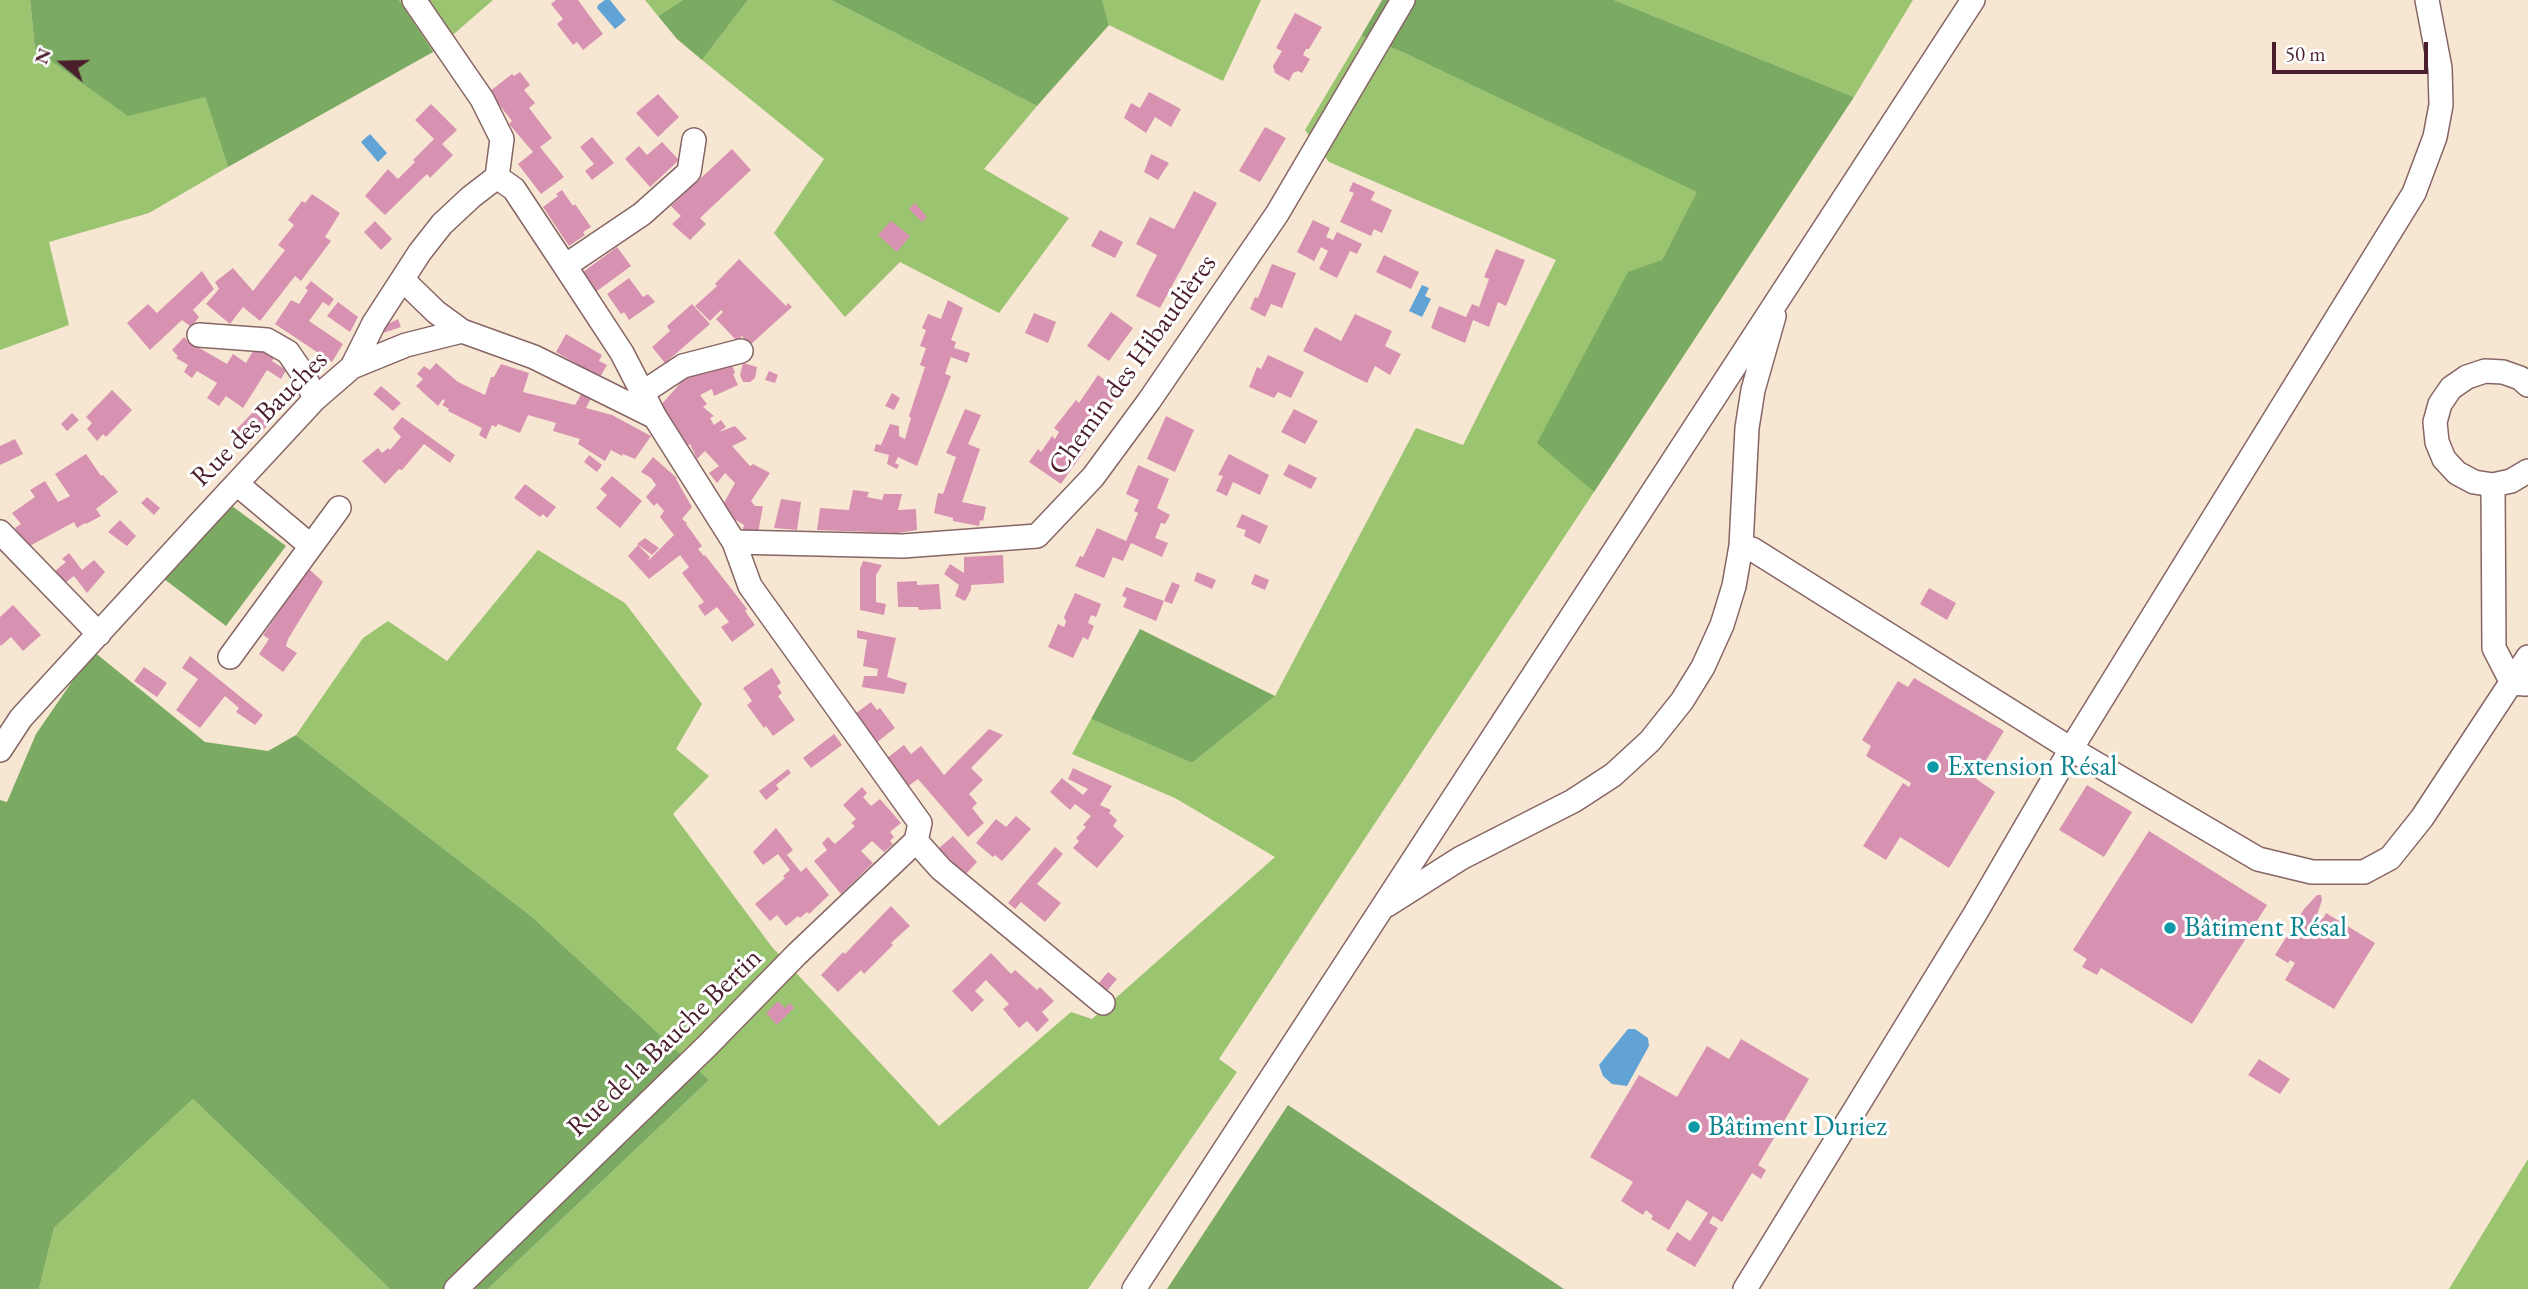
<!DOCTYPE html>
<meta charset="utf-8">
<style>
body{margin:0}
#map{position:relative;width:2528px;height:1289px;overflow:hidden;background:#f7e7d2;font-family:"EB Garamond",serif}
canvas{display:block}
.north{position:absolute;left:28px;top:28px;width:70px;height:70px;-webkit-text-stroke:5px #fff;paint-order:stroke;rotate:289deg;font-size:19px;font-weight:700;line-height:28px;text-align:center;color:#4a1f2b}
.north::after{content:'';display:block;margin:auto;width:24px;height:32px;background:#4a1f2b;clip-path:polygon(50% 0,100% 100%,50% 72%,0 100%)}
.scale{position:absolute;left:2272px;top:42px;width:156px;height:32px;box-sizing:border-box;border:4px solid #4a1f2b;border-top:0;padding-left:9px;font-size:21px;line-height:24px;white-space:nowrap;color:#4a1f2b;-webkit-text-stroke:5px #fff;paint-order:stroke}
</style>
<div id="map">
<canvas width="2528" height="1289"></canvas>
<div class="north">N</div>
<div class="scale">50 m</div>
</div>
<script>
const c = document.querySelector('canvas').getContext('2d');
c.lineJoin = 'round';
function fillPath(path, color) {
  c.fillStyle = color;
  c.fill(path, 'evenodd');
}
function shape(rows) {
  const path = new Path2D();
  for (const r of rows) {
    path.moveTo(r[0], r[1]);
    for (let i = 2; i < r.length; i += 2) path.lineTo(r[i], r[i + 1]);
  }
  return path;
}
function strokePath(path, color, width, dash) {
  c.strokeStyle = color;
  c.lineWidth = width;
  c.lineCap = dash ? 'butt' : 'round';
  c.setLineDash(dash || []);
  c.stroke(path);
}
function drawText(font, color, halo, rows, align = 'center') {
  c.font = font + ' "EB Garamond",serif';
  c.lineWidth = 6;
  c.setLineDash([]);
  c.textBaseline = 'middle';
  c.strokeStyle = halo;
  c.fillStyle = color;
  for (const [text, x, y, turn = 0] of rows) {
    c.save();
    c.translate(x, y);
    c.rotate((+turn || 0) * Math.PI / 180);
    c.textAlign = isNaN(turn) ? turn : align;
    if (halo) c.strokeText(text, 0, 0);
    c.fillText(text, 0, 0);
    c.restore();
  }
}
const green = shape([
 [0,0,30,0,35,49,205,97,228,167,149,213,49,242,69,325,0,350],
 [399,0,493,0,433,52],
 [645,0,683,0,658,16],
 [748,0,831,0,1037,106,984,169,1069,218,999,313,900,262,845,317,774,233,824,159,702,60],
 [1102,0,1261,0,1223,81,1109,25],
 [1614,0,1913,0,1854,97],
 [1361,36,1400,51,1698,192,1662,260,1538,442,1594,492,1219,1059,1237,1072,1088,1289,488,1289,709,1080,531,916,296,735,363,638,388,621,447,661,538,550,625,603,702,704,676,749,709,776,673,814,772,947,939,1126,1071,1012,1092,1019,1275,857,1175,798,1072,754,1091,719,1192,763,1275,696,1416,428,1463,445,1556,260,1329,162,1305,130],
 [193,1099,390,1289,39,1289,54,1228],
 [2528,1159,2528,1289,2449,1289]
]);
const forest = shape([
 [30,0,399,0,433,52,228,167,205,97,128,116,35,49],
 [683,0,748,0,702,60,677,39,658,16],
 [831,0,1102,0,1109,25,1037,106],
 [1382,0,1614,0,1854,97,1594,492,1537,443,1628,272,1662,260,1697,192,1400,51,1361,36],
 [232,506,286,546,226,626,164,579],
 [1140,629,1275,696,1192,763,1091,719],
 [93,651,205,742,268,751,296,735,531,916,709,1080,488,1289,390,1289,193,1099,54,1228,39,1289,0,1289,0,800,7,802,36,734],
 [1288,1105,1564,1289,1167,1289]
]);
const water = shape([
 [605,0,610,0,626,20,615,29,597,8,598,5],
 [370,134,387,153,378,162,361,142],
 [1422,285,1429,288,1425,296,1431,299,1422,317,1409,311],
 [1628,1029,1635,1029,1648,1038,1649,1046,1627,1086,1612,1084,1603,1076,1599,1065]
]);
const building = shape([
 [556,0,578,0,603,34,583,50,577,42,573,45,557,24,563,19,551,4],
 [1295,13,1322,27,1309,49,1306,49,1303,55,1310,59,1302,73,1298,71,1293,73,1289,81,1275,73,1273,66,1282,51,1276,48],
 [520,72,530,85,524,90,535,103,529,108,552,138,540,147,564,177,541,194,518,164,533,152,509,124,512,121,489,92,512,74,514,76],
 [1149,92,1181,109,1171,127,1155,117,1146,133,1124,118,1131,103,1140,108],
 [658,94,679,117,658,137,636,113],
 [431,104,457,130,442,144,453,155,430,178,427,174,385,215,365,196,388,169,398,179,415,162,413,160,434,139,415,120],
 [1265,127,1286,138,1260,182,1239,171],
 [592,137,614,163,592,180,585,171,594,164,580,147],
 [662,142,679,160,650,187,625,159,639,146,647,155],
 [732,149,751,170,700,218,706,224,690,240,672,224,681,216,671,206],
 [1151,154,1169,163,1158,180,1144,172],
 [1353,182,1375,192,1371,200,1392,210,1382,233,1374,229,1371,236,1340,222,1354,193,1349,191],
 [562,190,573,206,575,204,591,227,583,232,585,235,569,246,543,207,558,196,556,194],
 [1194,191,1217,203,1160,308,1136,296,1157,255,1136,244,1150,217,1174,229],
 [312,194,340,213,325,237,331,241,301,281,295,276,260,321,243,307,230,324,206,304,219,289,215,282,233,268,253,291,285,250,278,245,294,225,288,220,302,201,305,203],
 [915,203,927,217,922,222,909,209],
 [1313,220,1330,228,1326,237,1333,240,1337,232,1362,244,1357,254,1350,251,1337,278,1319,269,1328,251,1321,247,1314,261,1297,252],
 [375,221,392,239,381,250,364,232],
 [891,221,910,236,897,252,878,235],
 [1100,230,1123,242,1115,258,1091,246],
 [617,247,631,266,593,294,579,275],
 [1496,249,1525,260,1506,306,1498,302,1489,327,1473,320,1465,343,1431,328,1439,306,1466,317,1472,304,1479,307,1489,279,1484,277],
 [1384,255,1419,272,1411,289,1376,272],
 [739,259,786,306,788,303,792,307,750,345,742,336,737,341,716,319,723,312,721,310,710,321,695,306,717,286,715,284],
 [1272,264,1296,273,1282,308,1271,304,1265,317,1250,309,1255,297,1258,298],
 [202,271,214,289,193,310,199,317,191,327,182,320,150,350,127,323,148,304,157,313],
 [629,278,643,297,648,294,655,302,629,320,624,312,621,314,607,294],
 [311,281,334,299,329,306,323,302,309,321,343,344,332,362,275,324,291,300,299,304,308,290,305,288],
 [948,300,963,308,951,340,956,342,954,348,970,353,967,363,951,357,945,374,951,376,917,466,898,457,895,463,899,465,897,469,887,464,889,455,874,451,876,444,881,445,890,424,899,426,899,436,905,439,911,418,909,416,925,367,920,365,926,348,920,346,926,330,922,328,928,314,941,319],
 [338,302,358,317,350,332,327,316],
 [692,304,710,324,665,363,652,347,670,331,667,326],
 [1111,312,1133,328,1109,361,1087,346],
 [1034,313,1056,322,1048,343,1025,333],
 [1355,314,1392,331,1385,346,1401,354,1390,375,1375,366,1367,383,1303,351,1315,327,1341,341],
 [398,319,401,327,383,333,382,327],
 [566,334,602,355,599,361,607,365,600,377,556,352],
 [184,337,189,342,227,364,233,354,246,363,256,346,274,358,272,361,286,370,281,379,267,370,243,408,226,396,219,406,207,398,217,383,197,371,192,378,184,372,188,365,176,358,178,356,172,350],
 [1268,355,1304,372,1291,398,1278,392,1274,398,1249,387,1257,367,1261,369],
 [731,362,735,373,733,374,738,385,714,396,712,389,700,395,707,404,703,407,714,416,710,418,714,425,721,420,726,427,719,432,735,426,747,439,732,446,750,466,753,464,770,473,751,501,755,506,763,506,758,533,742,532,744,525,720,510,735,483,725,473,717,483,709,473,719,466,705,451,697,459,690,444,687,446,675,427,674,428,659,407,685,378,704,369],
 [436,363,458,382,485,395,491,377,494,377,501,364,529,373,523,392,575,405,582,393,591,398,586,408,612,415,651,436,635,459,623,454,622,456,611,450,605,461,578,444,580,439,553,431,556,423,528,415,520,433,498,424,496,427,492,425,486,439,479,435,482,428,448,411,449,409,442,405,445,401,443,399,438,406,416,386,423,379,417,374,424,366,430,370],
 [743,363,757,367,755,378,750,382,743,382,740,375],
 [769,371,778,375,775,383,765,380],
 [1098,375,1120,391,1102,416,1106,420,1061,484,1029,462,1038,449,1041,452,1052,436,1055,439,1059,432,1054,428,1076,400,1079,403],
 [381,386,401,403,393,411,373,394],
 [112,390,132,410,106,437,103,434,97,441,87,429,92,423,86,417],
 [892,393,900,398,894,410,885,406],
 [965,409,981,415,968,444,980,449,962,502,986,507,983,521,980,520,979,526,953,521,953,518,934,513,938,493,943,494,956,457,946,453],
 [1294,409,1318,421,1305,444,1281,432],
 [254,411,268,425,248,445,235,431],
 [72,413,79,420,67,431,61,424],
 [1166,416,1194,430,1175,472,1147,459],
 [402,417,455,455,450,463,424,444,402,470,399,469,385,484,362,461,378,448,382,453,388,448,390,450,401,437,393,428],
 [15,439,23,454,0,465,0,446],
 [86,454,101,476,103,475,118,492,96,509,101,516,86,524,85,523,77,528,74,522,26,548,15,528,21,524,12,513,35,497,30,490,45,481,58,502,70,496,55,474],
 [1229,454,1269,475,1260,495,1233,482,1227,496,1216,491,1223,476,1218,475],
 [589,455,602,465,597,472,584,462],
 [653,457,677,478,676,479,692,507,682,519,687,523,686,524,702,546,698,549,704,556,705,555,747,609,745,611,755,625,732,642,721,627,729,622,717,607,705,616,698,606,704,602,682,573,689,567,680,555,649,579,628,556,638,545,650,557,648,561,674,535,660,517,664,511,657,503,654,506,646,497,656,485,651,478,641,472],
 [1289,464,1317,478,1311,489,1283,475],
 [1138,465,1169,479,1157,508,1170,515,1165,524,1161,523,1155,538,1168,543,1162,557,1131,543,1123,561,1113,557,1104,578,1075,566,1080,556,1083,557,1097,528,1126,541,1138,513,1134,511,1139,500,1126,494],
 [612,476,642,501,620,528,596,508,607,495,600,489],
 [525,484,556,507,547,518,543,514,540,517,514,498],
 [853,490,869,492,867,497,882,500,884,494,902,494,898,510,916,509,917,530,897,533,817,530,820,508,849,510],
 [147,497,160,508,154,515,141,503],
 [781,499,801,502,797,530,774,528],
 [1242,514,1268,526,1260,544,1244,536,1246,530,1236,527],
 [120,520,136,536,127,546,108,532],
 [645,538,659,548,652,555,637,544],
 [69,553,82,570,94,560,105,572,87,593,74,576,65,583,55,571,66,562,62,559],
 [1003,555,1004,583,971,585,971,590,965,601,955,596,959,585,944,574,950,564,964,573,964,557],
 [863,561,882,565,876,575,876,602,886,604,884,615,860,610,860,569],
 [309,569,323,582,288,639,286,646,297,653,283,672,259,654,269,639,263,635],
 [1197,572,1216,580,1212,589,1194,581],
 [1255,574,1269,580,1265,590,1251,584],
 [917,581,917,585,939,584,941,609,919,610,918,607,898,607,897,582],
 [1172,582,1180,585,1172,604,1164,601,1156,621,1123,607,1127,598,1122,596,1126,587,1164,601],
 [1929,588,1956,603,1947,620,1920,604],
 [1075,593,1101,604,1096,617,1091,615,1088,623,1094,626,1088,640,1083,637,1073,658,1048,647,1058,624,1064,627,1066,622,1064,617],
 [13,605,41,635,23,651,11,637,1,646,0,644,0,617],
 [857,630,896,638,887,677,907,683,904,694,862,687,864,676,877,676,878,669,863,666,867,640,857,638],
 [190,656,263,715,255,725,236,712,239,708,225,696,200,728,176,710,198,679,182,668],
 [144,667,167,683,157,697,134,681],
 [772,668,781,683,777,686,782,693,778,696,795,720,773,736,766,726,764,728,747,705,752,701,743,688],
 [1914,678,2004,731,1975,778,1995,792,1949,868,1900,837,1886,860,1863,846,1903,783,1909,787,1911,783,1866,756,1871,746,1862,740,1898,681,1908,687],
 [871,702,877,710,880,708,895,728,876,743,855,714],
 [989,729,1003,735,971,768,983,780,969,794,977,803,972,808,984,823,968,837,918,779,907,787,887,758,904,745,911,754,921,746,944,775],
 [834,734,842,745,811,768,803,758],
 [1073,768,1112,786,1100,805,1111,810,1109,813,1117,820,1113,826,1124,836,1097,868,1073,848,1079,841,1076,838,1086,827,1083,825,1091,816,1075,804,1070,810,1050,792,1062,778,1083,795,1088,789,1068,779],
 [788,769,791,773,776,785,779,789,766,800,759,791],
 [2087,785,2132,812,2104,857,2059,830],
 [862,787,867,793,863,797,871,806,880,799,901,823,890,832,894,837,890,841,893,844,884,852,872,841,861,851,873,863,841,894,814,861,827,850,822,843,828,837,835,844,855,826,851,823,856,819,843,805],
 [1016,816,1031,829,1002,861,995,855,993,857,976,843,996,819,1006,827],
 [776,828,793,850,787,855,801,872,806,867,829,895,809,914,807,912,800,918,798,916,786,926,777,915,770,921,755,904,785,878,783,876,790,870,778,854,763,865,753,852],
 [2149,831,2267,905,2192,1024,2101,968,2097,975,2082,967,2087,959,2073,950],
 [953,836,977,862,965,875,939,848],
 [1055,847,1063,854,1037,884,1061,903,1045,922,1021,902,1015,909,1008,903],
 [2317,895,2321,895,2322,900,2317,915,2323,919,2326,913,2375,943,2334,1009,2285,980,2295,963,2290,960,2288,963,2275,955,2304,909],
 [891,906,910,926,891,943,893,945,864,974,861,970,838,992,821,975,843,952,845,954],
 [991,953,1011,974,1015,970,1037,990,1040,987,1054,1001,1042,1012,1049,1020,1037,1032,1027,1021,1019,1028,1003,1009,1009,1004,986,980,975,991,984,1000,972,1012,952,991],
 [1108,972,1117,979,1107,991,1098,984],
 [778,1001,785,1008,790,1003,794,1008,777,1025,766,1013],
 [1741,1039,1809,1079,1758,1165,1766,1170,1761,1179,1752,1173,1722,1222,1713,1216,1709,1223,1718,1228,1695,1267,1666,1250,1677,1232,1690,1241,1708,1213,1687,1200,1669,1230,1651,1219,1653,1216,1646,1210,1643,1215,1621,1201,1633,1182,1590,1157,1639,1075,1677,1097,1707,1046,1729,1059],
 [2259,1059,2290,1079,2280,1094,2248,1075]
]);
const minor = shape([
 [414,0,482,99,502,139,497,177],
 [497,177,514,189,565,266,622,353,655,417],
 [565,266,642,214,689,172,694,140],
 [403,280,436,312,462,331],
 [199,335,267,340,288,352,305,377,315,399],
 [352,367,374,323,420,252,442,224,471,197,497,177],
 [2528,385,2520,378,2503,372,2485,371,2467,377,2451,388,2440,404,2435,422,2437,442,2444,459,2457,473,2474,482,2493,485,2511,481,2528,471],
 [642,393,683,366,741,351],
 [237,484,311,546],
 [2493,485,2494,648,2512,683,2525,684],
 [0,532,99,634],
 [734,542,903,546,1037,536,1093,477,1149,401,1277,214,1403,0],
 [1741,546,1752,549,2071,749,2258,859,2312,872,2364,872,2390,858,2422,818,2528,657],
 [230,657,339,508],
 [0,750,21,718,199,524,315,399,352,367,406,345,462,331,534,357,655,417,734,542,750,586,920,823,916,841,797,954,707,1046,456,1289],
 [916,841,941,869,1103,1003],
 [1387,905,1461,858,1573,801,1613,775,1650,741,1682,701,1703,667,1722,625,1734,586,1741,546,1747,428,1753,390,1774,316],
 [1134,1289,1973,0],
 [1745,1289,1975,914,2071,749,2414,193,2435,137,2441,105,2440,68,2427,0]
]);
const markers = [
 [1933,767,7,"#0f9aa8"],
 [2170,928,7,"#0f9aa8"],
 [1694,1127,7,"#0f9aa8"]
];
const streetNames = [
 ["Chemin des Hibaudières",1133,365,-54],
 ["Rue des Bauches",260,419,-45],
 ["Rue de la Bauche Bertin",665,1043,-44]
];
const cultureNames = [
 ["Extension Résal",1947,767],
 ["Bâtiment Résal",2184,928],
 ["Bâtiment Duriez",1708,1127]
];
fillPath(green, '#9ac470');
fillPath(forest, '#7baa62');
fillPath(water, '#62a3d5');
fillPath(building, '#d892b1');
strokePath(minor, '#876565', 26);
strokePath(minor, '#fff', 23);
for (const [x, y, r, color] of markers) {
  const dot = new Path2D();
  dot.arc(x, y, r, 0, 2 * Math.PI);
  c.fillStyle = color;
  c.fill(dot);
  strokePath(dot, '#fff', 2.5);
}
drawText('28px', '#4a1f2b', '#fff', streetNames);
drawText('28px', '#0d838f', '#fff', cultureNames, 'left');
</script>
